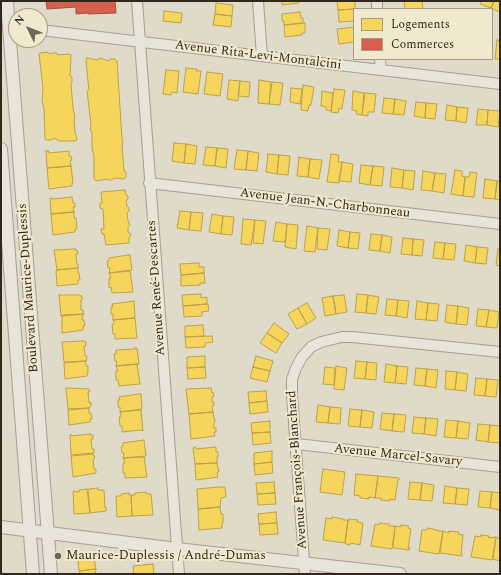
<!DOCTYPE html>
<meta charset="utf-8">
<style>
body{margin:0}
#map{position:relative;width:501px;height:575px;overflow:hidden;background:#e0dac9;font-family:Spectral,serif}
canvas{display:block}
.frame{position:absolute;inset:0;border:2px solid #31271d;pointer-events:none}
.legend{position:absolute;left:353px;top:8px;width:140px;height:52px;box-sizing:border-box;background:#f1e8ce;border:1px solid #a49b87;margin:0;padding:5px 7px;list-style:none;font-size:12px;color:#31271d}
.legend li{display:flex;align-items:center;gap:8px;height:20px}
.legend b{width:20px;border:1px solid #a49b87}
.north{position:absolute;left:8px;top:8px;width:40px;height:40px;box-sizing:border-box;background:#f1e8ce;border:1px solid #a49b87;border-radius:50%;rotate:313deg;font-size:11px;font-weight:700;line-height:16px;text-align:center;color:#31271d}
.north::after{content:'';display:block;margin:auto;width:14px;height:18px;background:#6e6659;clip-path:polygon(50% 0,100% 100%,50% 72%,0 100%)}
</style>
<div id="map">
<canvas width="501" height="575"></canvas>
<div class="frame"></div>
<ul class="legend">
<li><b style="height:11px;background:#f6d55c"></b>Logements</li>
<li><b style="height:11px;background:#d6604d"></b>Commerces</li>
</ul>
<div class="north">N</div>
</div>
<script>
const c = document.querySelector('canvas').getContext('2d');
c.lineJoin = 'round';
function fillPath(path, color) {
  c.fillStyle = color;
  c.fill(path, 'evenodd');
}
function shape(rows) {
  const path = new Path2D();
  for (const r of rows) {
    path.moveTo(r[0], r[1]);
    for (let i = 2; i < r.length; i += 2) path.lineTo(r[i], r[i + 1]);
  }
  return path;
}
function strokePath(path, color, width, dash) {
  c.strokeStyle = color;
  c.lineWidth = width;
  c.lineCap = dash ? 'butt' : 'round';
  c.setLineDash(dash || []);
  c.stroke(path);
}
function drawText(font, color, halo, rows, align = 'center') {
  c.font = font + ' Spectral,serif';
  c.lineWidth = 4;
  c.setLineDash([]);
  c.textBaseline = 'middle';
  c.strokeStyle = halo;
  c.fillStyle = color;
  for (const [text, x, y, turn = 0] of rows) {
    c.save();
    c.translate(x, y);
    c.rotate((+turn || 0) * Math.PI / 180);
    c.textAlign = isNaN(turn) ? turn : align;
    if (halo) c.strokeText(text, 0, 0);
    c.fillText(text, 0, 0);
    c.restore();
  }
}
const homes = shape([
 [282,1,299,1,299,3,282,5,282,1],
 [337,1,355,1,355,9,338,10,337,1],
 [404,1,422,1,423,9,405,9,404,1],
 [481,1,494,1,491,8,480,4,481,1],
 [494,1,500,1,500,12,491,8,494,1],
 [216,3,233,5,232,16,215,14,216,3],
 [354,9,354,21,339,22,338,10,355,9,354,9],
 [164,11,182,13,181,23,163,21,164,11],
 [300,12,301,18,303,18,303,23,284,25,284,21,282,21,282,14,300,12],
 [215,14,232,16,231,27,213,25,215,14],
 [305,23,305,33,302,33,302,35,285,37,284,25,305,23],
 [354,27,354,42,339,44,337,29,354,27],
 [497,40,500,41,500,59,495,59,497,40],
 [46,52,51,54,53,53,57,53,58,55,69,54,71,55,70,76,72,77,72,82,71,84,73,108,75,118,74,119,75,133,76,134,77,140,75,141,59,141,54,138,52,140,47,140,45,139,44,109,42,101,43,88,39,54,40,53,46,52],
 [87,58,98,60,99,58,103,59,105,60,109,61,110,59,115,59,117,61,122,139,123,141,122,147,124,171,126,172,126,177,124,179,114,178,112,180,108,180,107,179,96,181,94,179,94,157,92,148,92,132,90,130,91,124,87,91,89,90,88,82,86,60,87,58],
 [186,68,197,69,196,71,201,71,198,94,183,92,186,68],
 [166,70,179,71,177,93,172,92,171,95,163,94,166,70],
 [207,72,223,74,220,96,204,94,207,72],
 [229,80,240,81,238,101,227,99,229,80],
 [259,80,271,82,269,104,258,103,259,80],
 [240,81,250,82,249,97,238,96,240,81],
 [272,82,283,83,280,105,269,104,272,82],
 [303,85,314,87,311,105,309,105,308,111,301,110,303,85],
 [291,88,302,89,300,104,290,102,291,88],
 [334,89,345,90,342,109,339,108,338,113,331,112,334,89],
 [322,91,333,93,331,111,326,110,326,107,321,106,322,91],
 [353,91,364,93,362,115,356,114,357,111,352,110,353,91],
 [365,93,376,94,374,112,368,112,368,116,362,115,365,93],
 [384,98,395,99,393,114,382,113,384,98],
 [395,99,406,101,404,115,393,114,395,99],
 [416,102,426,103,425,118,414,116,416,102],
 [426,103,437,104,435,119,425,118,426,103],
 [447,105,457,107,456,121,445,120,447,105],
 [457,107,468,108,466,123,456,121,457,107],
 [478,109,488,110,487,125,476,125,478,109],
 [488,110,500,111,498,127,487,125,488,110],
 [174,143,186,144,184,163,172,161,174,143],
 [186,144,197,146,195,164,184,163,186,144],
 [206,147,217,148,215,166,203,165,206,147],
 [217,148,228,149,226,168,215,166,217,148],
 [237,150,248,151,246,170,234,169,237,150],
 [46,151,49,151,49,153,69,151,69,156,71,156,72,160,70,161,71,166,47,168,46,151],
 [248,151,259,153,257,171,246,170,248,151],
 [268,154,279,155,277,174,266,172,268,154],
 [331,154,339,155,338,162,342,162,339,183,327,182,331,154],
 [279,155,290,156,288,175,277,174,279,155],
 [299,157,310,159,308,177,297,176,299,157],
 [310,159,322,160,319,179,308,177,310,159],
 [342,162,353,164,351,182,339,181,342,162],
 [361,165,373,166,370,185,359,183,361,165],
 [71,166,73,183,72,183,72,186,49,189,47,168,71,166],
 [373,166,384,167,382,186,370,185,373,166],
 [392,168,404,170,402,188,390,187,392,168],
 [404,170,415,171,413,190,402,188,404,170],
 [455,170,462,171,462,176,465,177,463,196,451,194,455,170],
 [423,171,435,173,432,191,421,190,423,171],
 [470,172,477,173,474,197,463,196,465,177,469,177,470,172],
 [435,173,446,174,444,193,432,191,435,173],
 [485,179,497,181,495,199,483,198,485,179],
 [497,181,500,181,500,200,495,199,497,181],
 [125,190,126,195,128,196,128,199,126,201,127,206,129,208,129,211,127,213,128,221,130,225,128,227,128,232,131,234,129,239,129,243,106,245,104,234,102,234,101,229,104,229,103,209,100,208,100,203,102,203,101,192,125,190],
 [72,197,73,203,75,203,75,207,73,207,74,212,51,214,50,198,52,198,52,199,72,197],
 [180,211,191,212,189,230,177,228,180,211],
 [74,212,74,218,76,218,77,229,75,229,75,232,53,235,51,214,74,212],
 [191,212,203,213,201,231,189,230,191,212],
 [212,214,223,216,221,234,209,232,212,214],
 [223,216,234,217,232,235,221,234,223,216],
 [243,219,255,220,251,245,241,244,243,219],
 [255,220,266,221,263,244,253,243,255,220],
 [276,222,287,224,285,242,273,241,276,222],
 [287,224,298,225,296,249,285,247,287,224],
 [307,226,318,228,315,252,304,251,307,226],
 [318,228,330,229,327,250,317,249,318,228],
 [339,230,350,232,348,248,337,246,339,230],
 [350,232,360,233,358,249,348,248,350,232],
 [371,234,382,235,380,251,369,250,371,234],
 [382,235,392,237,390,253,380,251,382,235],
 [403,238,413,239,412,255,401,254,403,238],
 [413,239,424,240,422,256,412,255,413,239],
 [435,242,445,243,443,259,433,258,435,242],
 [445,243,456,244,454,260,443,259,445,243],
 [466,245,477,247,475,263,464,261,466,245],
 [477,247,488,248,486,264,475,263,477,247],
 [75,249,75,250,77,250,78,254,76,254,77,264,78,264,78,268,57,270,54,250,75,249],
 [498,249,500,249,500,266,496,265,498,249],
 [128,255,130,255,132,270,109,273,110,268,108,268,107,261,109,261,109,258,128,255],
 [199,263,199,267,204,267,204,273,181,275,180,264,199,263],
 [78,268,78,273,79,273,80,280,78,280,78,284,57,286,56,271,57,270,78,268],
 [130,271,133,292,112,293,111,287,109,288,109,278,111,278,109,273,130,271],
 [204,273,205,283,200,283,200,285,181,286,181,275,204,273],
 [201,294,201,298,207,297,207,304,183,306,182,295,201,294],
 [357,294,368,295,366,313,355,312,357,294],
 [59,295,80,295,80,296,82,296,82,300,81,300,81,310,83,310,84,314,61,316,59,295],
 [344,295,347,312,336,314,333,296,344,295],
 [368,295,379,297,376,314,366,313,368,295],
 [333,296,336,314,325,316,322,298,333,296],
 [387,299,398,300,396,316,385,315,387,299],
 [398,300,409,301,407,318,396,316,398,300],
 [134,301,135,316,134,318,113,320,113,314,111,314,111,307,113,307,112,304,134,301],
 [417,301,428,303,426,320,415,319,417,301],
 [307,303,316,318,307,324,298,308,307,303],
 [428,303,439,304,437,321,426,320,428,303],
 [208,304,209,311,202,312,202,316,184,317,183,306,208,304],
 [447,305,458,306,456,324,445,322,447,305],
 [458,306,469,308,467,325,456,324,458,306],
 [298,308,307,324,297,329,288,314,298,308],
 [478,309,489,310,486,327,476,326,478,309],
 [489,310,499,312,497,328,486,327,489,310],
 [83,314,82,320,84,320,85,326,83,326,83,330,62,333,62,315,83,314],
 [134,318,135,318,137,338,115,339,115,334,113,334,112,325,114,324,113,320,134,318],
 [274,323,289,334,282,343,267,333,274,323],
 [203,325,204,336,185,337,185,326,203,325],
 [267,333,282,343,276,353,260,343,267,333],
 [212,336,213,342,205,343,205,347,186,348,185,337,212,336],
 [83,341,86,342,86,346,84,346,85,356,87,356,86,361,64,362,62,342,83,341],
 [135,348,137,348,139,364,116,366,117,361,115,361,114,354,116,354,116,350,135,349,135,348],
 [205,356,205,367,187,368,187,357,205,356],
 [256,356,273,361,270,371,253,367,256,356],
 [86,361,86,366,88,366,88,373,87,373,87,376,65,379,64,363,86,361],
 [356,361,367,362,365,379,354,378,356,361],
 [367,362,377,363,376,380,365,379,367,362],
 [137,364,140,384,119,386,118,380,116,380,116,371,118,371,116,366,137,364],
 [386,364,397,366,395,383,384,382,386,364],
 [336,366,347,368,344,390,334,389,336,366],
 [397,366,408,367,406,384,395,383,397,366],
 [205,367,206,378,188,379,187,368,205,367],
 [253,367,270,371,267,382,250,378,253,367],
 [325,367,335,368,334,385,323,384,325,367],
 [416,368,427,369,425,386,414,385,416,368],
 [427,369,438,370,436,388,425,386,427,369],
 [446,371,457,372,455,390,445,389,446,371],
 [457,372,468,374,466,391,455,390,457,372],
 [476,378,487,379,485,396,474,395,476,378],
 [487,379,498,380,496,397,485,396,487,379],
 [66,388,89,389,90,392,88,392,89,403,91,402,91,406,89,408,68,409,66,388],
 [211,388,212,393,213,392,214,396,212,397,212,402,214,402,214,405,212,406,213,412,189,414,186,389,211,388],
 [266,391,267,401,249,403,248,392,266,391],
 [138,394,141,394,142,409,120,412,120,407,118,407,118,400,120,400,119,397,138,394],
 [267,401,268,412,250,414,249,403,267,401],
 [318,405,330,407,328,423,316,422,318,405],
 [330,407,341,408,340,424,328,423,330,407],
 [89,408,89,413,91,413,92,419,90,419,90,422,69,425,68,410,89,408],
 [350,409,362,410,360,427,348,426,350,409],
 [141,410,143,431,141,430,122,432,122,426,120,426,119,417,121,417,120,412,141,410],
 [362,410,374,412,372,428,360,427,362,410],
 [213,412,214,419,215,419,215,422,214,423,214,428,216,428,216,432,214,432,215,436,191,439,189,414,213,412],
 [382,413,394,414,392,431,380,429,382,413],
 [394,414,406,415,404,432,392,431,394,414],
 [414,417,426,418,424,434,412,433,414,417],
 [426,418,438,419,436,436,424,434,426,418],
 [446,420,458,421,456,438,444,437,446,420],
 [270,421,270,432,252,433,251,423,270,421],
 [458,421,470,423,468,439,456,438,458,421],
 [478,424,490,425,488,442,476,440,478,424],
 [490,425,500,426,500,443,488,442,490,425],
 [270,432,271,443,253,445,252,433,270,432],
 [90,434,90,435,93,435,93,439,91,439,92,449,94,449,94,453,71,455,70,435,72,435,72,436,90,434],
 [144,440,146,456,123,458,124,453,122,453,121,447,123,446,123,443,144,440],
 [195,447,196,449,216,447,216,452,218,452,218,457,217,457,217,463,195,464,193,448,195,447],
 [272,451,272,462,254,464,254,453,272,451],
 [93,454,95,458,93,459,94,469,96,469,96,473,73,477,71,456,93,454],
 [144,457,147,477,125,478,125,473,123,473,123,463,125,463,123,458,144,457],
 [272,462,273,473,255,475,254,464,272,462],
 [217,463,219,472,217,472,218,477,196,480,195,464,217,463],
 [323,469,345,472,342,495,320,492,323,469],
 [356,474,378,476,375,498,369,497,369,499,360,498,360,496,354,495,356,474],
 [378,476,399,478,399,480,398,480,395,500,390,499,390,501,381,500,381,498,375,498,378,476],
 [274,482,275,493,257,494,256,483,274,482],
 [410,482,422,483,420,500,408,499,410,482],
 [422,483,434,485,432,501,420,500,422,483],
 [445,486,457,488,455,504,443,503,445,486],
 [219,487,225,487,226,497,221,498,220,507,198,509,197,489,219,487],
 [98,488,98,490,104,490,105,508,106,507,106,511,90,513,88,490,89,489,98,488],
 [457,488,469,489,467,505,455,504,457,488],
 [87,489,90,513,74,514,73,491,79,492,79,490,87,489],
 [480,491,492,492,490,508,478,507,480,491],
 [146,492,147,494,151,494,153,515,132,516,131,495,135,495,135,493,146,492],
 [492,492,500,493,500,510,490,508,492,492],
 [129,493,129,495,131,495,132,516,117,517,116,496,121,496,121,494,129,493],
 [275,493,276,504,258,505,257,494,275,493],
 [220,507,221,514,223,514,223,523,222,523,222,528,199,530,198,509,220,507],
 [276,512,277,523,259,524,258,514,276,512],
 [332,517,343,519,343,520,348,520,345,543,323,540,326,518,332,519,332,517],
 [349,519,358,520,357,522,363,523,360,545,350,543,350,545,346,544,345,543,348,520,349,521,349,519],
 [277,523,278,534,260,535,259,524,277,523],
 [380,523,389,524,389,526,395,526,392,549,371,546,375,524,379,525,380,523],
 [401,525,409,526,408,528,411,529,408,548,410,548,409,550,394,548,393,547,395,526,401,527,401,525],
 [428,528,437,530,437,531,443,531,439,554,419,551,422,530,427,530,428,528],
 [443,531,449,533,449,531,459,532,458,534,463,535,461,554,462,554,462,556,440,553,443,531],
 [481,535,489,536,489,538,496,537,492,560,471,557,475,536,481,537,481,535],
 [496,537,500,539,500,561,493,559,496,537],
 [94,559,96,569,79,571,78,560,94,559],
 [153,564,154,574,134,574,133,566,153,564],
 [96,569,95,574,80,574,79,571,96,569]
]);
const shops = shape([
 [46,1,115,1,116,13,88,14,88,13,76,14,76,7,47,9,46,1]
]);
const minor = shape([
 [137,1,179,574],
 [258,1,262,56],
 [377,1,377,9],
 [40,30,500,84],
 [380,59,381,70],
 [149,183,500,224],
 [297,444,500,467],
 [305,574,292,395,292,379,296,368,302,357,311,347,321,342,342,337,352,337,500,352]
]);
const tertiary = shape([
 [7,1,51,574],
 [1,149,33,574],
 [1,527,177,549,400,574]
]);
const markers = [
 [58,556,4,"#6e6659"]
];
const streetNames = [
 ["Avenue Rita-Levi-Montalcini",258,56,7],
 ["Avenue Jean-N.-Charbonneau",325,204,7],
 ["Boulevard Maurice-Duplessis",29,288,-94],
 ["Avenue René-Descartes",157,288,-94],
 ["Avenue Marcel-Savary",398,456,6],
 ["Avenue François-Blanchard",298,470,-94]
];
const poiNames = [
 ["Maurice-Duplessis / André-Dumas",66,556]
];
fillPath(homes, '#f6d55c');
strokePath(homes, '#bba149', 1);
fillPath(shops, '#d6604d');
strokePath(shops, '#a44f3f', 1);
strokePath(minor, '#a59f93', 12);
strokePath(tertiary, '#a59f93', 14);
strokePath(minor, '#e8e4da', 10);
strokePath(tertiary, '#e8e4da', 12);
for (const [x, y, r, color] of markers) {
  const dot = new Path2D();
  dot.arc(x, y, r, 0, 2 * Math.PI);
  c.fillStyle = color;
  c.fill(dot);
  strokePath(dot, '#f1e8ce', 1.5);
}
drawText('13px', '#31271d', '#f1e8ce', streetNames);
drawText('13px', '#31271d', '#f1e8ce', poiNames, 'left');
</script>
